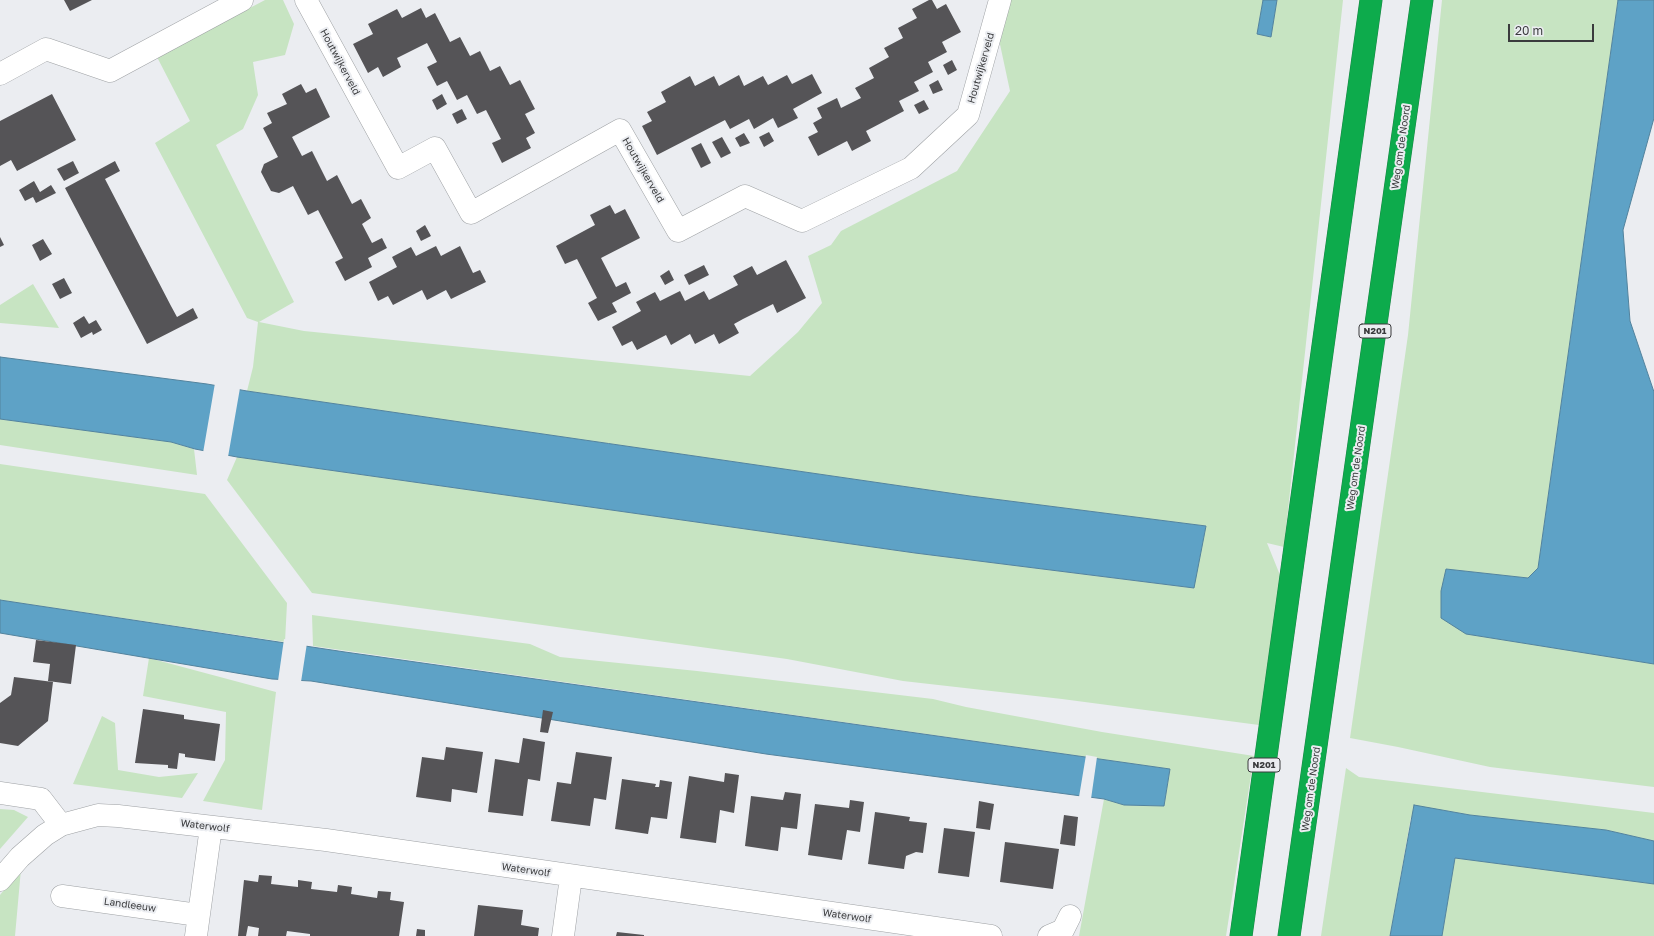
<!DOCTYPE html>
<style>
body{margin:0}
#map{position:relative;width:1654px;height:936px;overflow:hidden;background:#ebedf1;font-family:"Golos Text",sans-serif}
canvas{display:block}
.scale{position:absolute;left:1508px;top:24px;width:86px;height:18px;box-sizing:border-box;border:2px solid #3a3b3d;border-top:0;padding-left:5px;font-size:12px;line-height:14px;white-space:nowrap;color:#3a3b3d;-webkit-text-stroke:3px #ebedf1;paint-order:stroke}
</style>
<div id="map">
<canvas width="1654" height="936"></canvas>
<div class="scale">20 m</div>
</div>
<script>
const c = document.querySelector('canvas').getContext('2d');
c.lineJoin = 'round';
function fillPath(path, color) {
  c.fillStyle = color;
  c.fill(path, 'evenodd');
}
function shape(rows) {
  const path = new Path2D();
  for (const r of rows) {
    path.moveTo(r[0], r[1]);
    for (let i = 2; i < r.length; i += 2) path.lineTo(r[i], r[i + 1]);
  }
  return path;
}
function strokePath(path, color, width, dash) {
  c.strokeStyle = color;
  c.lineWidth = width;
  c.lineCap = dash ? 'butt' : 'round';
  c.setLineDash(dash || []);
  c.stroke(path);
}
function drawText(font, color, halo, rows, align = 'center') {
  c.font = font + ' "Golos Text",sans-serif';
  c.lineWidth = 4;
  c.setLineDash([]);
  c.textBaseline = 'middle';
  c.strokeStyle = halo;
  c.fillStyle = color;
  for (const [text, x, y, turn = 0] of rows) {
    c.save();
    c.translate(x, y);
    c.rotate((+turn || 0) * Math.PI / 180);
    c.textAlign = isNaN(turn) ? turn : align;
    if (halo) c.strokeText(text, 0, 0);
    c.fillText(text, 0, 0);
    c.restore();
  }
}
const green = shape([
 [265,0,283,0,294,24,285,55,253,62,258,95,243,129,216,145,294,302,259,322,304,331,750,376,798,332,822,303,808,256,831,245,841,231,957,171,1010,91,995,21,1003,0,1263,0,1257,34,1271,37,1277,0,1343,0,1284,547,1267,543,1280,575,1259,725,1062,699,903,681,787,659,312,593,227,480,237,457,915,553,1193,588,1206,526,970,496,247,391,253,367,258,322,247,318,155,143,190,121,157,57],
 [1442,0,1618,0,1538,568,1528,578,1446,569,1466,634,1654,664,1654,787,1490,767,1398,747,1350,738,1408,335],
 [33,284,59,328,0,323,0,305],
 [0,419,171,442,194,449,197,475,0,445],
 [0,464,205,494,287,603,285,642,0,600],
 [312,615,530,644,560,657,697,671,933,699,966,707,1102,732,1254,756,1226,936,1079,936,1104,799,1124,805,1164,806,1170,769,313,646],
 [149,658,276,692,262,810,203,801,225,760,226,712,143,696],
 [102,716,115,723,118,770,159,777,198,773,182,798,73,784],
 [1346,768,1359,777,1654,813,1654,841,1606,830,1470,815,1442,810,1411,817,1390,936,1321,936],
 [0,809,14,810,28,817,0,849],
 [1455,858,1654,884,1654,936,1442,936],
 [21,869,15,936,0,936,0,895]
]);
const water = shape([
 [1263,0,1277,0,1271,37,1257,34,1263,0],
 [1618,0,1654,0,1654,118,1623,230,1630,321,1654,392,1654,664,1466,634,1441,618,1441,591,1446,569,1528,578,1538,568,1618,0],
 [0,357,207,384,247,391,970,496,1206,526,1194,588,915,553,237,457,195,449,171,442,0,419,0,357],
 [0,600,345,652,1170,769,1164,806,1124,805,1104,799,766,754,311,681,272,679,0,633,0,600],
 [1414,805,1470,815,1606,830,1654,841,1654,884,1455,858,1442,936,1390,936,1414,805]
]);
const pier = shape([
 [215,383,240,388,228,457,203,453],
 [284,639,307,643,301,682,278,681],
 [1086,755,1097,757,1091,799,1079,797]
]);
const building = shape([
 [64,0,92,0,70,11],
 [929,0,932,0,937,9,946,4,961,32,942,42,947,52,928,62,933,72,914,82,919,91,899,101,904,111,866,131,871,141,852,151,847,141,818,156,808,137,818,132,813,123,822,118,817,108,837,98,841,108,861,98,855,88,874,78,869,68,889,57,884,48,903,38,898,28,917,18,912,9],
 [421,8,426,18,435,13,450,42,460,37,470,56,480,51,490,71,500,66,510,85,520,80,535,109,525,114,535,133,526,138,531,148,502,163,492,143,501,139,486,110,477,114,467,95,457,100,447,81,437,86,427,67,437,62,427,43,397,58,401,67,383,77,378,67,368,73,353,44,373,34,368,24,397,9,402,18],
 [952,60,957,70,948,75,943,65],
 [812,74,822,93,793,109,798,118,778,128,773,118,754,129,749,119,730,129,725,120,657,155,642,126,652,121,647,112,666,102,661,92,690,76,695,86,714,76,719,86,739,75,744,86,763,76,768,85,787,75,792,84],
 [938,80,943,90,933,94,929,85],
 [301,84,306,93,316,88,330,117,292,137,302,156,312,151,327,181,337,175,352,204,361,199,371,218,362,224,372,243,382,238,387,248,368,258,372,267,345,281,335,262,343,258,318,210,308,215,293,186,279,193,271,191,261,172,264,164,278,157,263,128,272,123,267,113,287,104,282,94],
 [52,94,76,140,17,171,11,160,0,166,0,121],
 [442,94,447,104,437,110,432,100],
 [924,100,929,109,919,114,914,105],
 [462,109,467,119,457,124,452,114],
 [769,132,774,141,764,147,759,137],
 [744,133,750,143,740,147,735,138],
 [722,137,731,153,721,158,712,142],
 [701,143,711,163,701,168,691,148],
 [73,161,79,173,64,181,57,169],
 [115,161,120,171,105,179,171,306,177,317,193,308,198,318,147,344,65,188],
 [34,181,40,192,51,185,56,193,36,203,33,197,25,201,19,190],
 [610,205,615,214,625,209,640,238,601,258,616,287,626,282,631,293,612,303,617,312,598,321,588,303,597,298,577,259,565,264,556,246,595,225,590,215],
 [425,225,431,236,421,241,416,231],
 [0,237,4,245,0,247],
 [43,239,52,254,40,261,32,245],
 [436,246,441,256,460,246,473,273,480,270,486,282,451,299,446,290,427,300,422,290,393,305,388,296,378,301,369,282,397,267,392,257,411,247,416,256],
 [786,260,806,298,777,313,773,304,743,319,734,324,739,333,719,344,714,334,695,344,690,334,671,345,666,335,637,350,632,341,622,346,612,327,641,311,636,302,655,292,660,301,680,291,685,301,704,291,709,300,738,285,733,276,752,266,757,275],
 [704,265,709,275,689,285,684,275],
 [669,270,674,280,665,285,660,276],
 [64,278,72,293,60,299,52,284],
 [84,316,89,324,96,320,102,330,93,335,92,332,81,338,73,323],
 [36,640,76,645,71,684,48,681,50,664,33,662],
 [14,677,53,682,48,721,18,746,0,743,0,703,11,695],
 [143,709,184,715,184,719,220,724,215,761,185,757,185,754,179,753,177,769,168,768,168,765,135,763],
 [543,710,553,712,548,733,540,732],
 [523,738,545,742,540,781,528,779,523,816,488,812,495,759,519,763],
 [446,747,483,752,477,793,452,789,451,802,416,797,422,757,444,760],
 [576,752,612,757,606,800,594,798,590,826,551,821,557,782,571,784],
 [725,773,739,775,734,813,720,810,716,843,680,838,689,776,724,782],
 [622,779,656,784,655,787,659,787,660,780,672,782,667,819,651,817,648,834,615,829],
 [785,792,801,794,797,829,781,827,778,851,745,846,751,796,783,800],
 [850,800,864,802,860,832,847,830,842,860,808,855,815,804,849,808],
 [979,801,994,804,990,830,976,828],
 [875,812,910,817,909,821,927,823,923,853,916,852,906,856,904,869,868,864],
 [1064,815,1078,817,1075,846,1060,844],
 [944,828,975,832,969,877,938,873],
 [1005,842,1059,849,1053,889,1000,882],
 [259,875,272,876,271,884,298,887,298,880,312,882,311,889,337,892,338,885,352,887,351,894,377,898,378,891,391,892,390,900,404,902,399,936,310,936,310,934,287,931,286,936,258,936,259,928,248,926,246,936,238,936,244,880,258,882],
 [478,905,523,910,521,925,539,928,538,936,474,936],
 [417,929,425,930,425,936,416,936],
 [617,932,644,935,644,936,616,936]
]);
const street = shape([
 [306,0,398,168,435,148,471,213,620,130,678,231,745,196,802,221,911,168,968,115,1000,0],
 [0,74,46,49,110,71,242,0],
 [0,793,41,799,61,825],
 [0,880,20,857,45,835,61,825,98,815,118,816,326,840,991,936],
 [62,896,198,915],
 [196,936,211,827],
 [563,936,571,877],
 [1049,936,1063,930,1070,916]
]);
const highway = shape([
 [1241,936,1371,0],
 [1289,936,1422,0]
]);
const shields = [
 [1375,331,32],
 [1264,765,32]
];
const shieldNames = [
 ["N201",1375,331],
 ["N201",1264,765]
];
const streetNames = [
 ["Houtwijkerveld",340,62,62],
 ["Houtwijkerveld",981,68,-74],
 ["Weg om de Noord",1401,147,-82],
 ["Houtwijkerveld",643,170,60],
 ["Weg om de Noord",1356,468,-82],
 ["Weg om de Noord",1311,789,-82],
 ["Waterwolf",205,826,7],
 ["Waterwolf",526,870,8],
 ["Landleeuw",130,905,8],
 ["Waterwolf",847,916,8]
];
fillPath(green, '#c7e4c2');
fillPath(water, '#5ea2c6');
strokePath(water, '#53839d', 1);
fillPath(pier, '#ebedf1');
fillPath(building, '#555457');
strokePath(street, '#9ea1a4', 23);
strokePath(highway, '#1d8447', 23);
strokePath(street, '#fff', 22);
strokePath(highway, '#0dab4c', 22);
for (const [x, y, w] of shields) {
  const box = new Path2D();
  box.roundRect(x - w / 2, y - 7, w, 14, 3);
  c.fillStyle = '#ebedf1';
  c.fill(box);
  strokePath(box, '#3a3b3d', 1);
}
drawText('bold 9px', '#3a3b3d', null, shieldNames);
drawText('10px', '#3a3b3d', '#ebedf1', streetNames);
</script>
